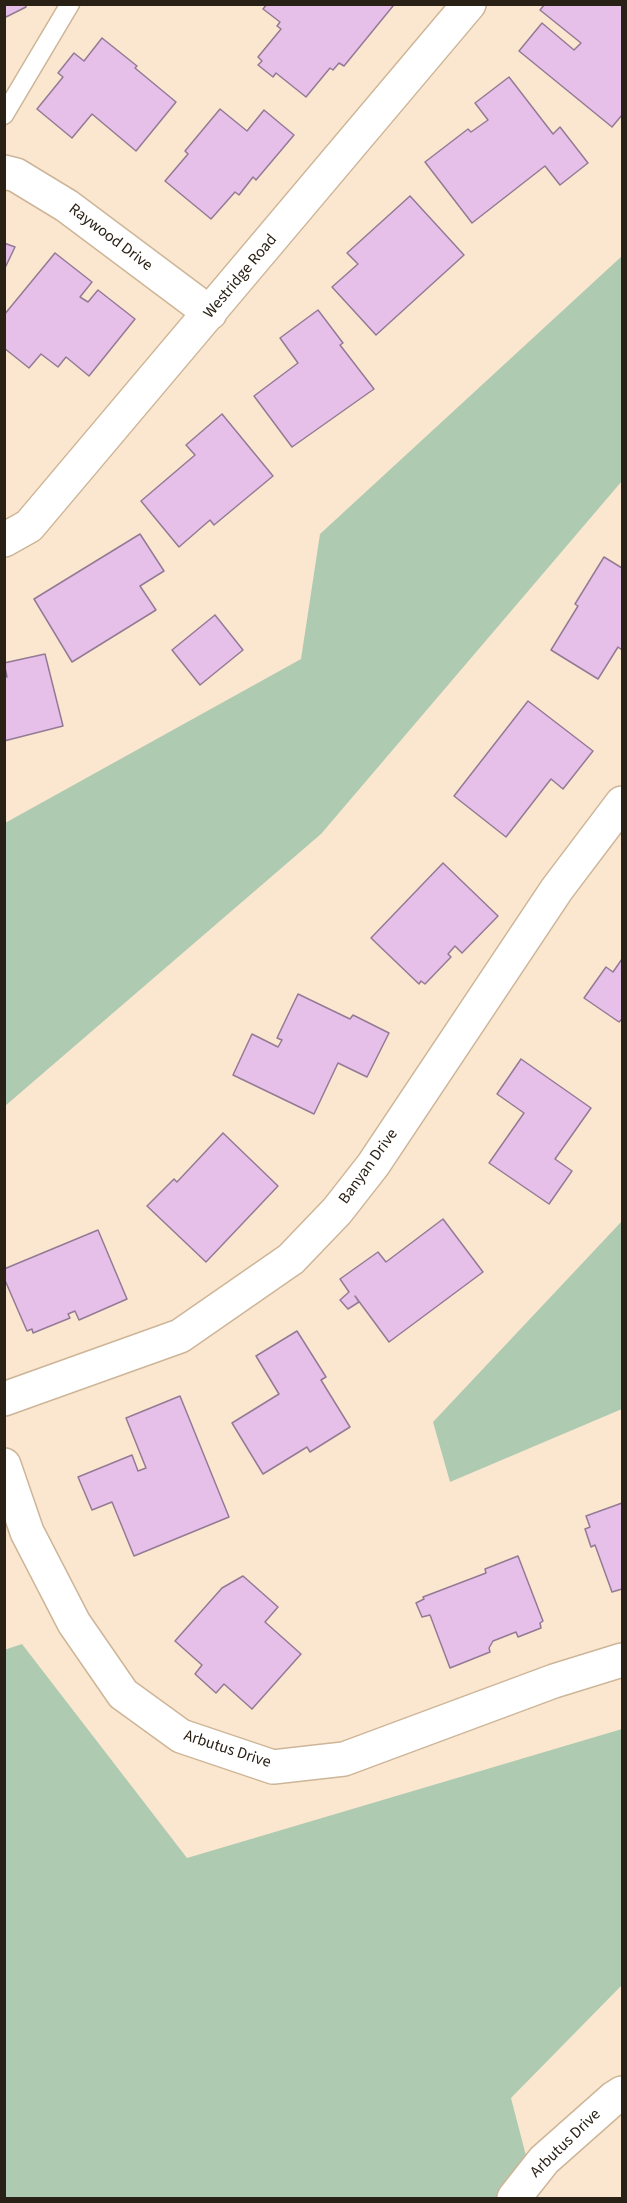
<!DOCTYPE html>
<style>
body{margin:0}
#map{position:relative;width:627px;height:2203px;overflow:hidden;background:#fbe7cf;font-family:"Source Sans 3",sans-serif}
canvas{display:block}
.frame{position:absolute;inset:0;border:6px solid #2a2116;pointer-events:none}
</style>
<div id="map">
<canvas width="627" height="2203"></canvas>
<div class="frame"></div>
</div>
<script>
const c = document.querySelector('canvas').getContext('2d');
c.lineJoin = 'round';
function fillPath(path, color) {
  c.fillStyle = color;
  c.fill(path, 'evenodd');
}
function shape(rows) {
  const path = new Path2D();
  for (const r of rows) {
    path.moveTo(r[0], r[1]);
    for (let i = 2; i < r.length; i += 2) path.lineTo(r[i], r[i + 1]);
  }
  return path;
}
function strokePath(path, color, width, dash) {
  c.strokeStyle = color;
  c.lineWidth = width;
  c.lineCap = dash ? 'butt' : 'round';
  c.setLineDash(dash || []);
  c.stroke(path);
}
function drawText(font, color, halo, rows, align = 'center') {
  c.font = font + ' "Source Sans 3",sans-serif';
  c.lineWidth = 5;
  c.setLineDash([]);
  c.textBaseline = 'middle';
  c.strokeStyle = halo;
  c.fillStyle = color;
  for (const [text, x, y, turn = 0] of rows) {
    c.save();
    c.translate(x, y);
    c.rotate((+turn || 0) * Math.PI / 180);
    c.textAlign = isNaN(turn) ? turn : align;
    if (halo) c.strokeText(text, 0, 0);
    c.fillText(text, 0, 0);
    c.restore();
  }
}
const green = shape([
 [622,256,622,481,321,834,5,1106,5,823,301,659,320,534],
 [622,1221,622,1409,450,1482,433,1422],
 [22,1644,187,1858,622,1729,622,1985,511,2098,537,2198,5,2198,4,1650]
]);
const building = shape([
 [4,4,25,4,26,7,4,18,4,4],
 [267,4,391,4,393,6,344,66,339,63,333,70,330,68,306,97,276,73,273,77,258,65,262,61,258,57,281,29,277,26,280,22,263,9,267,4],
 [545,4,622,4,622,115,612,127,519,51,542,23,574,50,581,43,540,10,545,4],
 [102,38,137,66,135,68,176,102,136,151,92,114,72,138,37,109,63,77,58,73,74,53,84,61,102,38],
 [509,77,553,134,560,127,588,163,560,185,545,166,472,223,425,162,468,129,471,132,488,120,475,103,509,77],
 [220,109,247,131,264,110,294,135,256,180,253,177,239,195,235,192,211,219,165,181,188,154,185,151,220,109],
 [410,196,464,255,376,335,332,287,358,264,347,253,410,196],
 [4,243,15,247,4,270,4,243],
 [55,253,92,282,80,297,88,302,98,290,135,319,89,376,66,357,58,367,41,354,29,368,4,348,4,315,55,253],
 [318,310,343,343,340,345,374,389,292,447,254,396,298,363,280,338,318,310],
 [222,414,273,476,214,525,210,520,179,547,141,501,195,455,186,445,222,414],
 [140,534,164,571,140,586,156,610,72,662,34,599,140,534],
 [604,557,622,568,622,650,618,647,598,679,551,650,578,606,575,604,604,557],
 [215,615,243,650,200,685,172,650,215,615],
 [45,654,63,726,4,741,4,677,7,677,4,663,45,654],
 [528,701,593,751,563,789,551,779,506,837,454,796,528,701],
 [443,863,498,916,462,953,455,946,448,954,451,957,425,984,421,981,419,984,371,938,443,863],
 [622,959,622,1019,619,1022,584,998,606,967,613,972,622,959],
 [298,994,350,1019,353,1015,389,1033,367,1077,338,1063,314,1114,233,1075,252,1034,278,1047,282,1040,277,1038,298,994],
 [521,1059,591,1108,555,1159,572,1171,549,1204,489,1163,524,1113,497,1094,521,1059],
 [223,1133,278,1186,206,1262,147,1206,174,1179,177,1182,223,1133],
 [443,1219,483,1272,389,1342,355,1296,359,1302,348,1309,340,1300,349,1292,340,1279,378,1252,386,1262,443,1219],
 [98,1230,127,1299,79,1320,75,1311,68,1314,70,1318,33,1333,32,1329,27,1331,4,1278,4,1269,98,1230],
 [297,1331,326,1377,321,1380,350,1427,310,1452,307,1447,263,1474,232,1423,279,1394,256,1356,297,1331],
 [180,1396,229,1517,134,1556,112,1502,92,1510,78,1477,132,1455,138,1471,146,1468,126,1418,180,1396],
 [622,1503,622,1589,612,1592,595,1545,591,1547,585,1529,590,1527,586,1516,622,1503],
 [518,1556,543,1621,540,1623,541,1628,518,1637,516,1632,493,1641,489,1648,490,1652,450,1668,430,1615,422,1617,416,1603,424,1599,423,1597,486,1573,485,1569,518,1556],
 [243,1576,278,1607,265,1622,301,1654,252,1709,224,1684,216,1693,195,1674,202,1665,175,1641,222,1588,243,1576]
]);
const service = shape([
 [4,115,70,4]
]);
const minor = shape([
 [4,172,16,175,67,206,210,313],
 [4,540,29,526,469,4],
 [4,1399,180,1336,291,1259,337,1211,373,1165,557,889,622,803],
 [4,1465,27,1532,74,1623,123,1694,181,1736,273,1767,344,1759,554,1681,622,1660],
 [514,2198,544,2160,614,2098,622,2093]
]);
const streetNames = [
 ["Raywood Drive",110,238,37],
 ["Westridge Road",241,277,-50],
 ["Banyan Drive",369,1167,-54],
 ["Arbutus Drive",227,1750,18],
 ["Arbutus Drive",566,2144,-44]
];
fillPath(green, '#aecbb2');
fillPath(building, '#e7c0e9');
strokePath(building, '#937a95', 1.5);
strokePath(service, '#cdb598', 21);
strokePath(minor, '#cdb598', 36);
strokePath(service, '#fff', 18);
strokePath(minor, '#fff', 33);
drawText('16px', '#2a2116', '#fff', streetNames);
</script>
